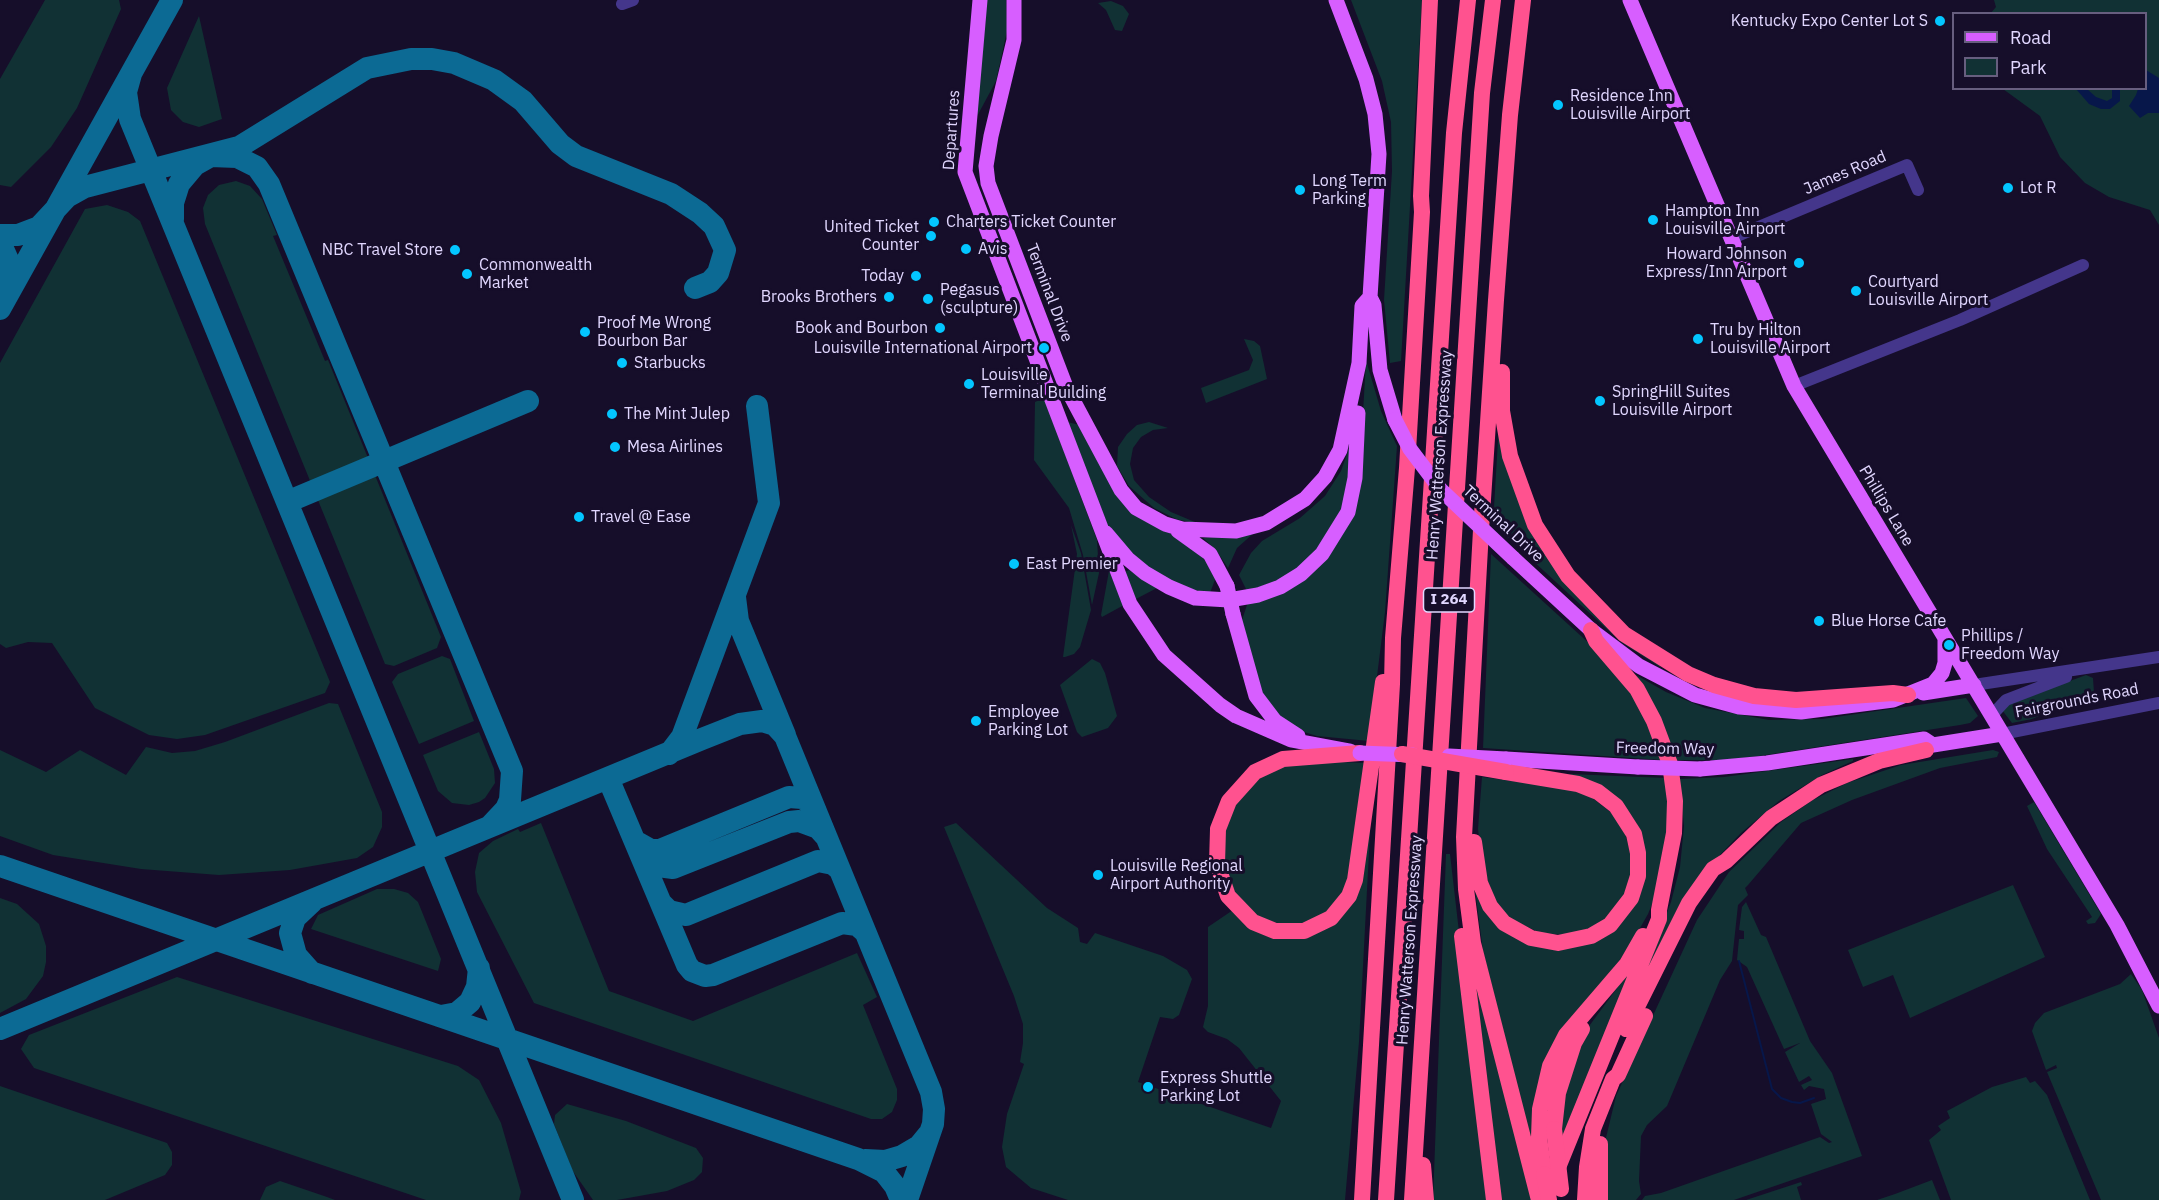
<!DOCTYPE html>
<style>
body{margin:0}
#map{position:relative;width:2159px;height:1200px;overflow:hidden;background:#160e2a;font-family:"IBM Plex Sans",sans-serif}
canvas{display:block}
.legend{position:absolute;left:1952px;top:12px;width:195px;height:78px;box-sizing:border-box;background:#160e2a;border:2px solid #675e7f;margin:0;padding:8px 10px;list-style:none;font-size:18px;color:#e1d7ff}
.legend li{display:flex;align-items:center;gap:12px;height:30px}
.legend b{width:30px;border:2px solid #675e7f}
</style>
<div id="map">
<canvas width="2159" height="1200"></canvas>
<ul class="legend">
<li><b style="height:8px;background:#d75eff"></b>Road</li>
<li><b style="height:16px;background:#113134"></b>Park</li>
</ul>
</div>
<script>
const c = document.querySelector('canvas').getContext('2d');
c.lineJoin = 'round';
function fillPath(path, color) {
  c.fillStyle = color;
  c.fill(path, 'evenodd');
}
function shape(rows) {
  const path = new Path2D();
  for (const r of rows) {
    path.moveTo(r[0], r[1]);
    for (let i = 2; i < r.length; i += 2) path.lineTo(r[i], r[i + 1]);
  }
  return path;
}
function strokePath(path, color, width, dash) {
  c.strokeStyle = color;
  c.lineWidth = width;
  c.lineCap = dash ? 'butt' : 'round';
  c.setLineDash(dash || []);
  c.stroke(path);
}
function drawText(font, color, halo, rows, align = 'center') {
  c.font = font + ' "IBM Plex Sans",sans-serif';
  c.lineWidth = 6;
  c.setLineDash([]);
  c.textBaseline = 'middle';
  c.strokeStyle = halo;
  c.fillStyle = color;
  for (const [text, x, y, turn = 0] of rows) {
    c.save();
    c.translate(x, y);
    c.rotate((+turn || 0) * Math.PI / 180);
    c.textAlign = isNaN(turn) ? turn : align;
    if (halo) c.strokeText(text, 0, 0);
    c.fillText(text, 0, 0);
    c.restore();
  }
}
const green = shape([
 [45,0,119,0,121,9,77,108,51,147,11,187,0,185,0,79],
 [985,0,1006,0,1007,31,996,81,975,120,986,17],
 [1351,0,1422,0,1401,361,1390,363,1384,300,1392,171,1391,122,1382,81],
 [1994,0,2159,0,2159,225,2150,210,2109,197,2085,183,2060,157,2040,116,2003,89,2146,88,2146,14,1990,14,1996,7],
 [1111,1,1123,6,1129,14,1122,31,1115,30,1106,10,1098,3],
 [199,16,222,119,199,127,183,122,171,110,167,88],
 [236,181,250,186,262,199,277,235,273,236,325,361,328,360,441,637,437,648,394,666,385,664,205,224,203,208,208,195,219,185],
 [107,205,128,212,140,221,330,682,325,693,205,735,177,739,149,735,95,708,52,643,28,642,6,648,0,644,0,363,85,209],
 [1244,339,1254,341,1260,346,1267,379,1206,403,1201,388,1249,370,1253,360],
 [1366,360,1381,411,1397,446,1385,612,1369,741,1317,736,1304,732,1284,721,1260,691,1242,620,1248,602,1329,553,1361,449],
 [1044,398,1097,540,1099,573,1092,605,1083,555,1069,508,1034,460,1035,402],
 [1067,422,1080,425,1156,526,1195,546,1216,577,1210,593,1187,589,1167,582,1119,542,1107,524],
 [1149,422,1168,428,1153,430,1141,437,1133,448,1130,464,1134,480,1149,497,1171,512,1202,525,1176,519,1154,508,1129,486,1117,466,1118,447,1127,434,1137,425],
 [1499,423,1537,534,1661,665,1660,667,1621,642,1493,524],
 [1352,440,1350,482,1339,518,1308,561,1280,580,1247,591,1239,575,1251,553,1262,541,1300,518,1325,496,1341,471],
 [1071,525,1081,553,1091,610,1080,647,1074,654,1065,657,1063,657,1077,554],
 [1255,532,1237,548,1228,568,1216,550,1203,538],
 [1491,554,1614,666,1635,693,1663,760,1483,748],
 [1129,570,1157,588,1134,600,1123,573],
 [1109,571,1124,605,1102,617,1101,615],
 [442,656,450,659,474,721,419,744,392,682,398,674],
 [1092,659,1100,663,1105,673,1117,716,1108,728,1082,737,1077,732,1060,685],
 [1636,675,1666,692,1705,708,1769,720,1822,719,1966,698,1978,716,1970,723,1960,725,1759,756,1723,760,1675,760],
 [2086,675,2093,678,2094,693,2032,719,2012,723,2002,710,2008,704],
 [329,703,338,704,382,812,382,827,373,847,357,858,290,870,219,875,141,869,53,855,0,836,0,750,46,772,80,750,126,775,146,747,172,753,195,751,225,742],
 [479,732,494,769,495,783,485,798,479,802,469,805,452,803,438,791,423,755],
 [1993,750,1999,752,1997,757,1940,768,1852,800,1801,823,1748,885,1745,888,1748,895,1738,905,1732,961,1720,980,1667,1106,1647,1125,1641,1136,1639,1181,1641,1194,1636,1200,1606,1200,1605,1142,1616,1096,1697,920,1729,872,1781,822,1813,800,1847,783,1901,765],
 [1853,759,1853,761,1822,775,1779,801,1741,833,1719,856,1636,994,1671,902,1680,867,1684,826,1679,779,1724,777],
 [1341,762,1366,763,1350,879,1335,906,1316,919,1298,924,1281,924,1260,918,1237,897,1225,870,1225,825,1243,791,1280,764],
 [1570,774,1666,778,1669,831,1655,897,1648,914,1627,951,1590,997,1534,1152,1483,951,1473,874,1483,902,1545,946,1626,913,1637,824,1620,800],
 [1482,777,1582,790,1622,821,1634,867,1623,899,1606,919,1591,929,1567,935,1540,933,1511,919,1503,912,1492,894,1482,863,1478,829],
 [2034,802,2101,914,2095,923,2088,924,2086,921,2092,917,2047,849,2027,806],
 [1371,814,1359,1042,1345,1200,1068,1200,1031,1188,1006,1167,1002,1147,1007,1114,1024,1064,1020,1062,1023,1043,1023,1024,1014,996,944,827,956,823,1047,908,1078,928,1080,942,1087,944,1095,933,1163,956,1187,970,1192,979,1179,1015,1173,1019,1160,1017,1138,1082,1271,1128,1281,1101,1239,1048,1227,1039,1208,1032,1203,1027,1208,1006,1208,927,1233,910,1281,935,1333,922],
 [541,823,609,991,693,1021,857,953,877,997,863,1005,897,1089,897,1100,892,1112,882,1119,871,1119,534,1003,477,892,475,872,479,853,493,841,518,829,520,832],
 [1446,854,1450,854,1490,1200,1433,1200],
 [2013,885,2045,957,1910,1018,1893,975,1863,987,1848,950],
 [377,889,394,889,408,893,418,902,441,959,438,971,311,929,318,915],
 [0,898,17,904,39,924,46,946,46,962,43,976,26,999,0,1013],
 [1746,902,1761,935,1766,937,1810,1041,1832,1073,1862,1156,1734,1200,1642,1200,1645,1196,1661,1193,1820,1137,1829,1143,1832,1142,1821,1134,1811,1104,1826,1099,1824,1089,1809,1086,1804,1090,1801,1085,1812,1080,1809,1076,1799,1082,1785,1052,1800,1043,1784,1049,1747,967,1737,960,1739,939,1744,939,1744,931,1739,930,1742,907],
 [1634,965,1561,1141,1562,1106,1584,1033],
 [2131,974,2142,990,2159,1038,2159,1200,2101,1200,2047,1072,2057,1068,2056,1065,2046,1070,2032,1031,2035,1023,2044,1013,2120,984],
 [177,977,458,1066,479,1080,501,1123,521,1192,519,1200,426,1200,34,1068,21,1049,29,1035],
 [1475,979,1532,1200,1500,1200],
 [2026,1077,2030,1083,2035,1081,2047,1095,2090,1200,1951,1200,1929,1140,1941,1130,1938,1126,1950,1118,1947,1111,1992,1087],
 [0,1086,167,1143,172,1152,172,1165,165,1175,105,1200,0,1200],
 [567,1104,626,1121,696,1148,703,1158,702,1172,694,1180,667,1191,617,1200,593,1200,572,1170,554,1124,555,1115],
 [1932,1180,1940,1200,1877,1200,1895,1194],
 [280,1181,327,1197,335,1200,260,1200,266,1187],
 [1801,1182,1802,1185,1797,1187,1801,1200,1746,1200]
]);
const water = shape([
 [2146,70,2159,78,2159,113,2148,113,2140,118,2129,106,2136,95,2138,89,2146,88],
 [2076,89,2087,89,2096,97,2107,101,2112,98,2112,89,2120,89,2120,101,2110,109,2101,109,2089,104]
]);
const stream = shape([
 [1739,961,1772,1089,1781,1098,1792,1102,1800,1103,1814,1098]
]);
const taxiway = shape([
 [131,74,126,92,130,119,573,1200],
 [173,219,173,203,179,184,195,165,211,156,237,157,257,167,269,184,512,771,510,800,506,809,491,825],
 [0,235,18,235,39,227,67,197,85,187,239,147,367,68,411,59,432,59,454,63,494,80,523,101,560,144,576,156,671,194,700,213,714,226,725,250,718,273,710,282,695,288],
 [0,242,11,267,9,290],
 [0,309,172,0],
 [287,502,528,401],
 [735,597,738,621,785,735],
 [669,754,682,737,769,503,757,406],
 [608,778,687,965,692,971,705,976,713,975,842,923,857,925,865,932],
 [635,841,651,850,660,850,789,797,802,798,813,805],
 [640,853,658,866,673,868,789,822,799,821,818,828,827,838],
 [0,866,858,1159,884,1172,895,1186,901,1200],
 [312,902,295,918,290,933,296,955,312,973],
 [661,903,669,911,686,915,818,861,833,864,839,869],
 [441,1016,457,1013,470,1002,477,987,479,968],
 [0,1029,702,739,740,724,762,721,775,725,785,736,931,1092,934,1109,933,1124,907,1200],
 [865,1160,885,1161,902,1156,919,1146,928,1135]
]);
const minor = shape([
 [622,4,633,0],
 [1730,239,1907,165,1918,190],
 [1794,386,1960,320,2083,265],
 [1974,685,2159,657],
 [1992,715,2006,700,2066,677],
 [2002,734,2159,703]
]);
const major = shape([
 [980,0,965,172,1130,604,1164,655,1220,705,1236,716,1291,740,1350,751],
 [1014,0,1014,40,991,136,986,166,988,183,1066,387,1121,490,1136,508,1165,524,1182,529,1236,531,1266,523,1305,499,1325,477,1340,450,1359,363,1362,306,1370,297],
 [1336,0,1366,79,1375,114,1379,154,1370,297,1374,305,1380,370,1395,420],
 [1630,0,1794,386,2117,925,2159,1006],
 [1178,531,1210,554,1227,586],
 [1106,533,1128,559,1145,573,1169,587,1195,598,1229,600,1258,595,1280,587,1301,574,1322,554,1348,512,1355,478,1358,413],
 [1513,558,1591,630,1639,666,1695,695,1739,707,1801,712,1893,700,1933,684,1942,673,1945,663,1945,639],
 [1233,614,1256,696,1275,721,1298,736],
 [1923,693,1974,685],
 [1506,759,1638,767],
 [1700,769,1767,763,1924,739,1933,745,2002,734]
]);
const highway = shape([
 [1523,0,1510,115,1496,300,1481,530,1464,837,1466,889,1473,943,1539,1200],
 [1502,372,1502,411,1510,456,1535,525,1568,576,1624,634,1688,674,1714,685,1754,696,1796,700,1893,693,1908,695],
 [1360,753,1283,759,1255,772,1229,801,1218,829,1217,864,1228,896,1253,922,1275,931,1304,931,1331,918,1349,896,1355,880,1383,682],
 [1474,842,1480,883,1490,906,1504,923,1531,938,1558,943,1591,936,1610,925,1631,898,1638,876,1638,853,1634,834,1616,806,1598,792,1578,784,1506,772],
 [1462,936,1494,1200],
 [1626,1029,1689,903,1713,869,1726,861,1771,818,1821,785,1879,761,1926,750],
 [1554,1129,1558,1093,1574,1043,1582,1029],
 [1600,1144,1600,1200],
 [1423,1165,1426,1200],
 [1557,1170,1659,919,1659,910,1674,833,1675,801,1670,764,1654,721,1637,689,1596,641,1591,630],
 [1544,1174,1539,1137,1540,1109,1550,1066,1566,1035,1627,964,1643,936],
 [1362,1200,1392,684,1393,638,1407,468,1422,212,1421,196,1430,0],
 [1386,1200,1454,133,1468,0],
 [1412,1200,1482,93,1493,0],
 [1585,1200,1587,1167,1593,1129,1613,1079,1618,1075,1645,1016]
]);
const majorBridge = shape([
 [1395,420,1410,449,1441,490,1513,558],
 [1227,586,1233,614],
 [1360,753,1413,755],
 [1449,756,1506,759],
 [1638,767,1700,769]
]);
const highwayBridge = shape([
 [1402,754,1506,772],
 [1554,1129,1561,1189],
 [1544,1174,1549,1200]
]);
const markers = [
 [1940,21,6,"#03c6ff"],
 [1558,105,6,"#03c6ff"],
 [2008,188,6,"#03c6ff"],
 [1300,190,6,"#03c6ff"],
 [1653,220,6,"#03c6ff"],
 [934,222,6,"#03c6ff"],
 [931,236,6,"#03c6ff"],
 [966,249,6,"#03c6ff"],
 [455,250,6,"#03c6ff"],
 [1799,263,6,"#03c6ff"],
 [467,274,6,"#03c6ff"],
 [916,276,6,"#03c6ff"],
 [1856,291,6,"#03c6ff"],
 [889,297,6,"#03c6ff"],
 [928,299,6,"#03c6ff"],
 [940,328,6,"#03c6ff"],
 [585,332,6,"#03c6ff"],
 [1698,339,6,"#03c6ff"],
 [1044,348,6,"#03c6ff"],
 [622,363,6,"#03c6ff"],
 [969,384,6,"#03c6ff"],
 [1600,401,6,"#03c6ff"],
 [612,414,6,"#03c6ff"],
 [615,447,6,"#03c6ff"],
 [579,517,6,"#03c6ff"],
 [1014,564,6,"#03c6ff"],
 [1819,621,6,"#03c6ff"],
 [1949,645,6,"#03c6ff"],
 [976,721,6,"#03c6ff"],
 [1098,875,6,"#03c6ff"],
 [1148,1087,6,"#03c6ff"]
];
const shields = [
 [1449,600,51]
];
const shieldNames = [
 ["I 264",1449,600]
];
const poiNames = [
 ["Kentucky Expo Center Lot S",1928,21,"right"],
 ["Residence Inn",1570,96],
 ["Louisville Airport",1570,114],
 ["Long Term",1312,181],
 ["Parking",1312,199],
 ["Lot R",2020,188],
 ["Hampton Inn",1665,211],
 ["Louisville Airport",1665,229],
 ["Charters Ticket Counter",946,222],
 ["United Ticket",919,227,"right"],
 ["Counter",919,245,"right"],
 ["Avis",978,249],
 ["NBC Travel Store",443,250,"right"],
 ["Howard Johnson",1787,254,"right"],
 ["Express/Inn Airport",1787,272,"right"],
 ["Commonwealth",479,265],
 ["Market",479,283],
 ["Today",904,276,"right"],
 ["Courtyard",1868,282],
 ["Louisville Airport",1868,300],
 ["Pegasus",940,290],
 ["(sculpture)",940,308],
 ["Brooks Brothers",877,297,"right"],
 ["Proof Me Wrong",597,323],
 ["Bourbon Bar",597,341],
 ["Book and Bourbon",928,328,"right"],
 ["Tru by Hilton",1710,330],
 ["Louisville Airport",1710,348],
 ["Louisville International Airport",1032,348,"right"],
 ["Starbucks",634,363],
 ["Louisville",981,375],
 ["Terminal Building",981,393],
 ["SpringHill Suites",1612,392],
 ["Louisville Airport",1612,410],
 ["The Mint Julep",624,414],
 ["Mesa Airlines",627,447],
 ["Travel @ Ease",591,517],
 ["East Premier",1026,564],
 ["Blue Horse Cafe",1831,621],
 ["Phillips /",1961,636],
 ["Freedom Way",1961,654],
 ["Employee",988,712],
 ["Parking Lot",988,730],
 ["Louisville Regional",1110,866],
 ["Airport Authority",1110,884],
 ["Express Shuttle",1160,1078],
 ["Parking Lot",1160,1096]
];
const streetNames = [
 ["Departures",952,130,-86],
 ["James Road",1845,173,-23],
 ["Terminal Drive",1049,293,69],
 ["Henry Watterson Expressway",1440,455,-86],
 ["Phillips Lane",1886,506,59],
 ["Terminal Drive",1503,524,43],
 ["Fairgrounds Road",2077,701,-11],
 ["Freedom Way",1665,749,1],
 ["Henry Watterson Expressway",1410,940,-86]
];
fillPath(green, '#113134');
fillPath(water, '#07174a');
strokePath(stream, '#07174a', 2);
strokePath(taxiway, '#0c6a94', 22);
strokePath(minor, '#44368b', 12);
strokePath(major, '#d75eff', 15);
strokePath(highway, '#ff528f', 16);
strokePath(majorBridge, '#d75eff', 15);
strokePath(highwayBridge, '#ff528f', 16);
for (const [x, y, r, color] of markers) {
  const dot = new Path2D();
  dot.arc(x, y, r, 0, 2 * Math.PI);
  c.fillStyle = color;
  c.fill(dot);
  strokePath(dot, '#160e2a', 2);
}
for (const [x, y, w] of shields) {
  const box = new Path2D();
  box.roundRect(x - w / 2, y - 12, w, 24, 4.5);
  c.fillStyle = '#160e2a';
  c.fill(box);
  strokePath(box, '#e1d7ff', 1.5);
}
drawText('bold 15px', '#e1d7ff', null, shieldNames);
drawText('16px', '#e1d7ff', '#160e2a', poiNames, 'left');
drawText('16px', '#e1d7ff', '#160e2a', streetNames);
</script>
